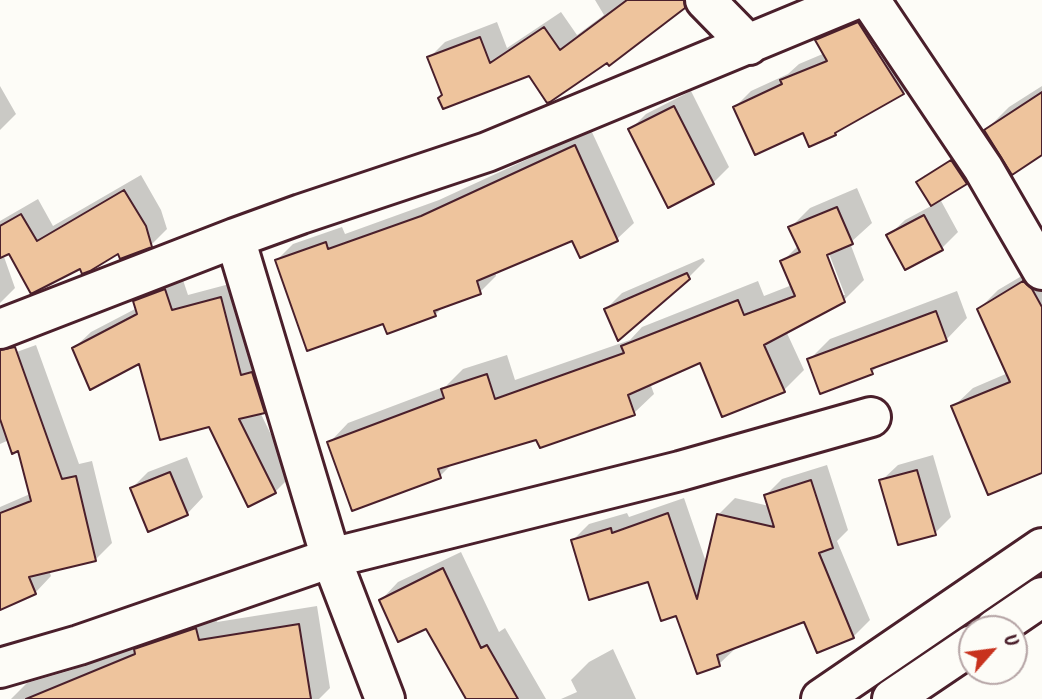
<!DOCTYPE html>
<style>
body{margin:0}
#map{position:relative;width:1042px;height:699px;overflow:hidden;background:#fdfcf7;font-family:Kalam,sans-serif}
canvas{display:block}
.north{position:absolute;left:958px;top:615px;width:70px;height:70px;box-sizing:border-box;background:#fdfcf7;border:2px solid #b5a4a5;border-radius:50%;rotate:62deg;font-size:19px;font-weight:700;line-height:28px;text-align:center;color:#4a1f2b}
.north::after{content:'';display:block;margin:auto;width:24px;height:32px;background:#c8321e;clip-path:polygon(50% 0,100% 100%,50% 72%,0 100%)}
</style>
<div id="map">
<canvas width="1042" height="699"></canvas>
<div class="north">U</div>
</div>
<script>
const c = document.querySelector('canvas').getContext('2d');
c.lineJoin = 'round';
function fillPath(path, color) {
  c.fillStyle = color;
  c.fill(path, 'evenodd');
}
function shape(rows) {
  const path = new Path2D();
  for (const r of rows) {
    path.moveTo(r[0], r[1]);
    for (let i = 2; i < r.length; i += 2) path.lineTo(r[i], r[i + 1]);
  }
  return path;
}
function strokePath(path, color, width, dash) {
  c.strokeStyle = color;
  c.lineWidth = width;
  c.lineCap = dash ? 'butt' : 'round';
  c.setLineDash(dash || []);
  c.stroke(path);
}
const shadow = shape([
 [595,0,689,0,675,14,607,61,529,74,444,95,429,58,445,42,497,22,507,48,561,12,577,35,604,15],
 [875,7,919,76,903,93,843,127,835,134,804,131,735,107,751,91,788,74,799,64,825,53,817,40,834,24],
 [0,86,16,114,0,130],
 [1042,86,1042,153,986,130,1009,107],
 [691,91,729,167,713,183,630,130,646,114],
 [591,130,634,223,617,239,581,256,573,239,495,272,496,276,480,292,444,306,435,315,384,321,277,260,293,244,342,227,345,234,439,200],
 [960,157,974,174,966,182,940,199,958,232,942,248,888,236,905,220,933,205,919,182,925,175,925,178],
 [141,175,161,210,167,229,151,245,120,251,80,267,10,251,3,254,15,288,0,303,0,221,38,199,53,226],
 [857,188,872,223,850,243,864,280,844,300,786,331,804,370,784,390,723,415,701,360,650,383,654,394,634,413,537,437,453,463,440,476,329,443,348,423,446,386,463,369,507,355,515,380,630,340,642,327,758,281,764,296,792,285,782,262,799,245,790,228,810,208],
 [826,246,845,295,841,295,823,247],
 [703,258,705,261,689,277,606,309,622,293],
 [1042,264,1042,468,953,407,973,388,1008,373,979,309,998,290],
 [181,274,188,295,237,282,280,395,264,411,260,412,291,476,275,492,210,425,140,362,74,348,91,332,137,308,135,302,151,285],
 [957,291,967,318,946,340,880,364,872,372,809,360,830,339],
 [36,345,79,464,92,461,112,543,96,559,49,570,51,576,35,593,0,608,0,507,30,494,20,449,9,440,0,444,0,358],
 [933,455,951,517,935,533,881,481,898,465],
 [187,457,203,497,187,514,132,488,148,472],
 [827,465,848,530,837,541,870,620,853,637,805,620,736,648,719,664,649,580,573,540,589,524,627,513,629,517,684,498,707,565,719,514,735,498,769,506,766,495,782,479],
 [461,552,499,632,505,628,546,699,468,699,427,626,381,600,398,582],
 [317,606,330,688,319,699,11,699,27,683,72,670,214,611,217,622],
 [613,649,636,699,561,699,577,692,571,680,589,662]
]);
const building = shape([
 [627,0,684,0,685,8,609,66,607,63,550,102,547,103,529,76,443,109,438,98,442,95,427,57,480,37,490,63,544,27,560,50,627,0],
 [858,22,904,94,835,133,836,135,809,147,803,133,755,155,733,107,782,84,780,80,827,61,815,40,858,22],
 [1042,92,1042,155,1012,175,984,130,1042,92],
 [674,106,714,184,668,208,628,129,674,106],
 [575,145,618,241,580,258,572,241,477,281,481,294,434,311,436,316,387,334,383,324,307,351,275,260,326,242,328,249,421,216,575,145],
 [951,160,967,184,931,206,916,182,951,160],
 [124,190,146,226,152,247,120,259,118,254,90,271,82,274,80,269,31,294,9,254,0,258,0,226,21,214,37,241,124,190],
 [837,207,853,244,827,255,845,302,764,345,785,392,722,417,700,363,628,395,635,415,540,448,536,440,438,469,441,478,352,511,327,442,444,398,441,389,487,374,495,399,624,353,621,346,738,300,744,315,795,296,780,261,800,252,788,227,837,207],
 [924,215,943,250,905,270,886,235,924,215],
 [687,273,690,279,618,341,604,309,687,273],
 [1023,281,1032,289,1042,307,1042,473,988,495,951,406,1010,382,977,309,1023,281],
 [165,289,172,310,221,297,241,375,252,372,265,413,239,419,276,493,248,507,209,427,160,440,139,364,90,390,72,348,137,314,133,301,165,289],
 [936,311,947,341,871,369,873,374,820,394,807,359,936,311],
 [15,347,62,479,76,476,96,561,29,577,36,594,0,610,0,513,31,501,18,451,12,454,0,419,0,350,15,347],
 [917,470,936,535,898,545,879,480,917,470],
 [170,472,188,515,148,532,130,488,170,472],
 [811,480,833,548,819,553,854,638,817,653,804,622,717,655,720,666,697,674,676,616,661,621,648,582,589,600,571,540,611,528,612,533,668,513,697,599,717,514,774,527,764,495,811,480],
 [443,568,481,648,487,645,518,699,466,699,426,629,398,642,379,600,443,568],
 [299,624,311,699,26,699,135,654,134,649,196,628,199,640,299,624]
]);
const minor = shape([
 [705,0,749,45],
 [870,0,983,168,1042,270],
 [235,238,301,214,487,152,854,0],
 [0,329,235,238,331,558,680,471,871,417],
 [0,668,79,645,331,558,385,699]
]);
const secondary = shape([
 [995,629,1042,597],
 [821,699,1042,548],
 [892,699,972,645]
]);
fillPath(shadow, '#0003');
fillPath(building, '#eec49d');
strokePath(building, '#4a1f2b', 2);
strokePath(minor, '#4a1f2b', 44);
strokePath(secondary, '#4a1f2b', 44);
strokePath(minor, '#fdfcf7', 38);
strokePath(secondary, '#fdfcf7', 38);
</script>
